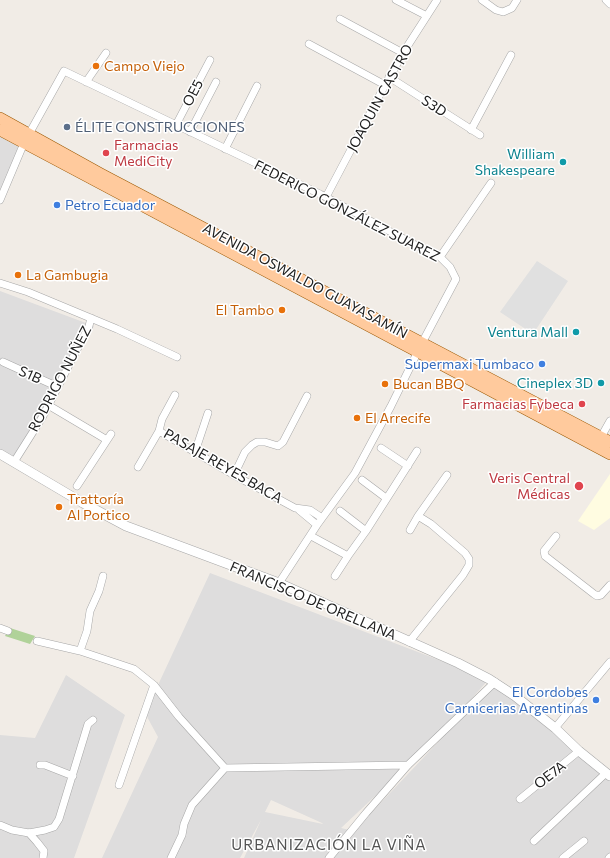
<!DOCTYPE html>
<meta charset="utf-8">
<style>
body{margin:0}
canvas{display:block;background:#f1ece6}
</style>
<canvas width="610" height="858"></canvas>
<script>
const c = document.querySelector('canvas').getContext('2d');
c.lineJoin = 'round';
function fillPath(path, color) {
  c.fillStyle = color;
  c.fill(path, 'evenodd');
}
function shape(rows) {
  const path = new Path2D();
  for (const r of rows) {
    path.moveTo(r[0], r[1]);
    for (let i = 2; i < r.length; i += 2) path.lineTo(r[i], r[i + 1]);
  }
  return path;
}
function strokePath(path, color, width, dash) {
  c.strokeStyle = color;
  c.lineWidth = width;
  c.lineCap = dash ? 'butt' : 'round';
  c.setLineDash(dash || []);
  c.stroke(path);
}
function drawText(font, color, halo, rows, align = 'center') {
  c.font = font + ' Commissioner,sans-serif';
  c.lineWidth = 3;
  c.setLineDash([]);
  c.textBaseline = 'middle';
  c.strokeStyle = halo;
  c.fillStyle = color;
  for (const [text, x, y, turn = 0] of rows) {
    c.save();
    c.translate(x, y);
    c.rotate((+turn || 0) * Math.PI / 180);
    c.textAlign = isNaN(turn) ? turn : align;
    if (halo) c.strokeText(text, 0, 0);
    c.fillText(text, 0, 0);
    c.restore();
  }
}
const residential = shape([
 [0,123,29,137,0,198],
 [0,291,94,326,12,460,0,453],
 [210,573,489,679,435,740,341,828,354,831,495,682,610,775,610,858,244,858,261,820,240,858,102,858,158,737,145,713],
 [271,800,322,823,323,824,265,812],
 [66,675,125,715,74,858,0,858,0,735,35,738]
]);
const education = shape([
 [610,474,610,518,594,530,578,521]
]);
const forest = shape([
 [10,628,35,636,30,644,5,636]
]);
const parking = shape([
 [537,261,568,281,533,334,500,312]
]);
const minor = shape([
 [396,0,427,16],
 [482,0,496,10,503,12,512,8,517,0],
 [606,0,610,4],
 [340,19,403,53],
 [309,44,385,85],
 [389,77,480,135],
 [86,82,106,53],
 [176,125,210,60],
 [471,130,511,55],
 [190,132,216,82],
 [225,149,257,86],
 [326,197,385,85,403,53,437,0],
 [0,200,24,143,64,71,320,194,419,247,440,257,450,267,456,279,422,343,391,406,355,473,317,525,279,583],
 [440,257,491,183],
 [0,283,28,292,117,329,177,357],
 [3,362,58,387],
 [175,395,162,419,159,431,234,475,295,508,310,510,322,518],
 [48,405,107,440],
 [601,437,610,421],
 [381,448,408,466],
 [195,452,208,413],
 [14,462,43,416,89,326,91,318],
 [138,467,159,431],
 [234,475,245,452,252,445,257,442,265,442,278,446,283,442,307,396],
 [362,480,386,498],
 [77,486,111,434],
 [299,510,317,525],
 [340,511,366,531],
 [410,530,418,516,447,475],
 [311,536,348,556,366,531,417,451],
 [556,536,544,551,545,556,594,594,597,596,601,595,610,585],
 [335,576,348,556],
 [0,628,8,631],
 [37,641,80,651,134,669,154,685,179,717,225,768],
 [409,642,463,575,469,565,469,559,465,553,431,524,418,516],
 [80,651,87,631,90,611,99,591,103,576],
 [555,728,610,662],
 [40,765,45,765,73,776],
 [119,785,154,685],
 [520,799,579,751],
 [0,825,12,830,29,833,45,830,54,827,59,819,88,724,93,720],
 [29,833,37,842,44,851,43,858],
 [534,841,606,773],
 [171,858,182,835,184,824,192,805,225,768,408,765],
 [329,858,366,813,408,765,495,682],
 [563,858,584,841],
 [609,858,610,857]
]);
const tertiary = shape([
 [0,454,83,503,126,526,279,583,458,663,489,679,515,696,555,728,579,751,610,776]
]);
const primary = shape([
 [0,118,101,174,610,442],
 [0,130,610,454]
]);
const markers = [
 [96,66,4,"#e8710a"],
 [67,127,4,"#5c6f8a"],
 [106,153,4,"#e0444e"],
 [563,162,4,"#0f9aa8"],
 [57,205,4,"#3f7fe0"],
 [18,275,4,"#e8710a"],
 [282,310,4,"#e8710a"],
 [576,332,4,"#0f9aa8"],
 [542,364,4,"#3f7fe0"],
 [601,383,4,"#0f9aa8"],
 [385,384,4,"#e8710a"],
 [582,404,4,"#e0444e"],
 [357,418,4,"#e8710a"],
 [579,486,5,"#e0444e"],
 [59,507,4,"#e8710a"],
 [596,700,4,"#3f7fe0"]
];
const foodNames = [
 ["Campo Viejo",104,66],
 ["La Gambugia",26,275],
 ["El Tambo",274,310,"right"],
 ["Bucan BBQ",393,384],
 ["El Arrecife",365,418],
 ["Trattoría",67,499],
 ["Al Portico",67,515]
];
const streetNames = [
 ["OE5",193,93,-62],
 ["JOAQUIN CASTRO",380,98,-61],
 ["S3D",434,106,33],
 ["FEDERICO GONZÁLEZ SUAREZ",347,211,27],
 ["AVENIDA OSWALDO GUAYASAMÍN",305,281,28],
 ["S1B",30,375,24],
 ["RODRIGO NUÑEZ",60,379,-62],
 ["PASAJE REYES BACA",223,466,30],
 ["FRANCISCO DE ORELLANA",313,601,23],
 ["OE7A",550,775,-38]
];
const serviceNames = [
 ["ÉLITE CONSTRUCCIONES",75,127]
];
const healthNames = [
 ["Farmacias",114,145,"left"],
 ["MediCity",114,161,"left"],
 ["Farmacias Fybeca",574,404],
 ["Veris Central",570,478],
 ["Médicas",570,494]
];
const cultureNames = [
 ["William",555,154],
 ["Shakespeare",555,170],
 ["Ventura Mall",568,332],
 ["Cineplex 3D",593,383]
];
const shopNames = [
 ["Petro Ecuador",65,205,"left"],
 ["Supermaxi Tumbaco",534,364],
 ["El Cordobes",588,692],
 ["Carnicerias Argentinas",588,708]
];
const neighbourhoodNames = [
 ["URBANIZACIÓN LA VIÑA",329,845]
];
fillPath(residential, '#dedddd');
fillPath(education, '#fffce1');
fillPath(forest, '#b0d299');
fillPath(parking, '#e0e0e0');
strokePath(minor, '#a7a7a7', 8);
strokePath(tertiary, '#a7a7a7', 10);
strokePath(primary, '#9c5800', 12);
strokePath(minor, '#fff', 7);
strokePath(tertiary, '#fff', 9);
strokePath(primary, '#ffca9d', 11);
for (const [x, y, r, color] of markers) {
  const dot = new Path2D();
  dot.arc(x, y, r, 0, 2 * Math.PI);
  c.fillStyle = color;
  c.fill(dot);
  strokePath(dot, '#fff', 1.5);
}
drawText('14px', '#c56008', '#fff', foodNames, 'left');
drawText('14px', '#202020', '#fff', streetNames);
drawText('14px', '#4e5e75', '#fff', serviceNames, 'left');
drawText('14px', '#be3a42', '#fff', healthNames, 'right');
drawText('14px', '#0d838f', '#fff', cultureNames, 'right');
drawText('14px', '#366cbe', '#fff', shopNames, 'right');
c.letterSpacing = '1px';
drawText('15px', '#535353', '#fff', neighbourhoodNames);
c.letterSpacing = '0px';
</script>
